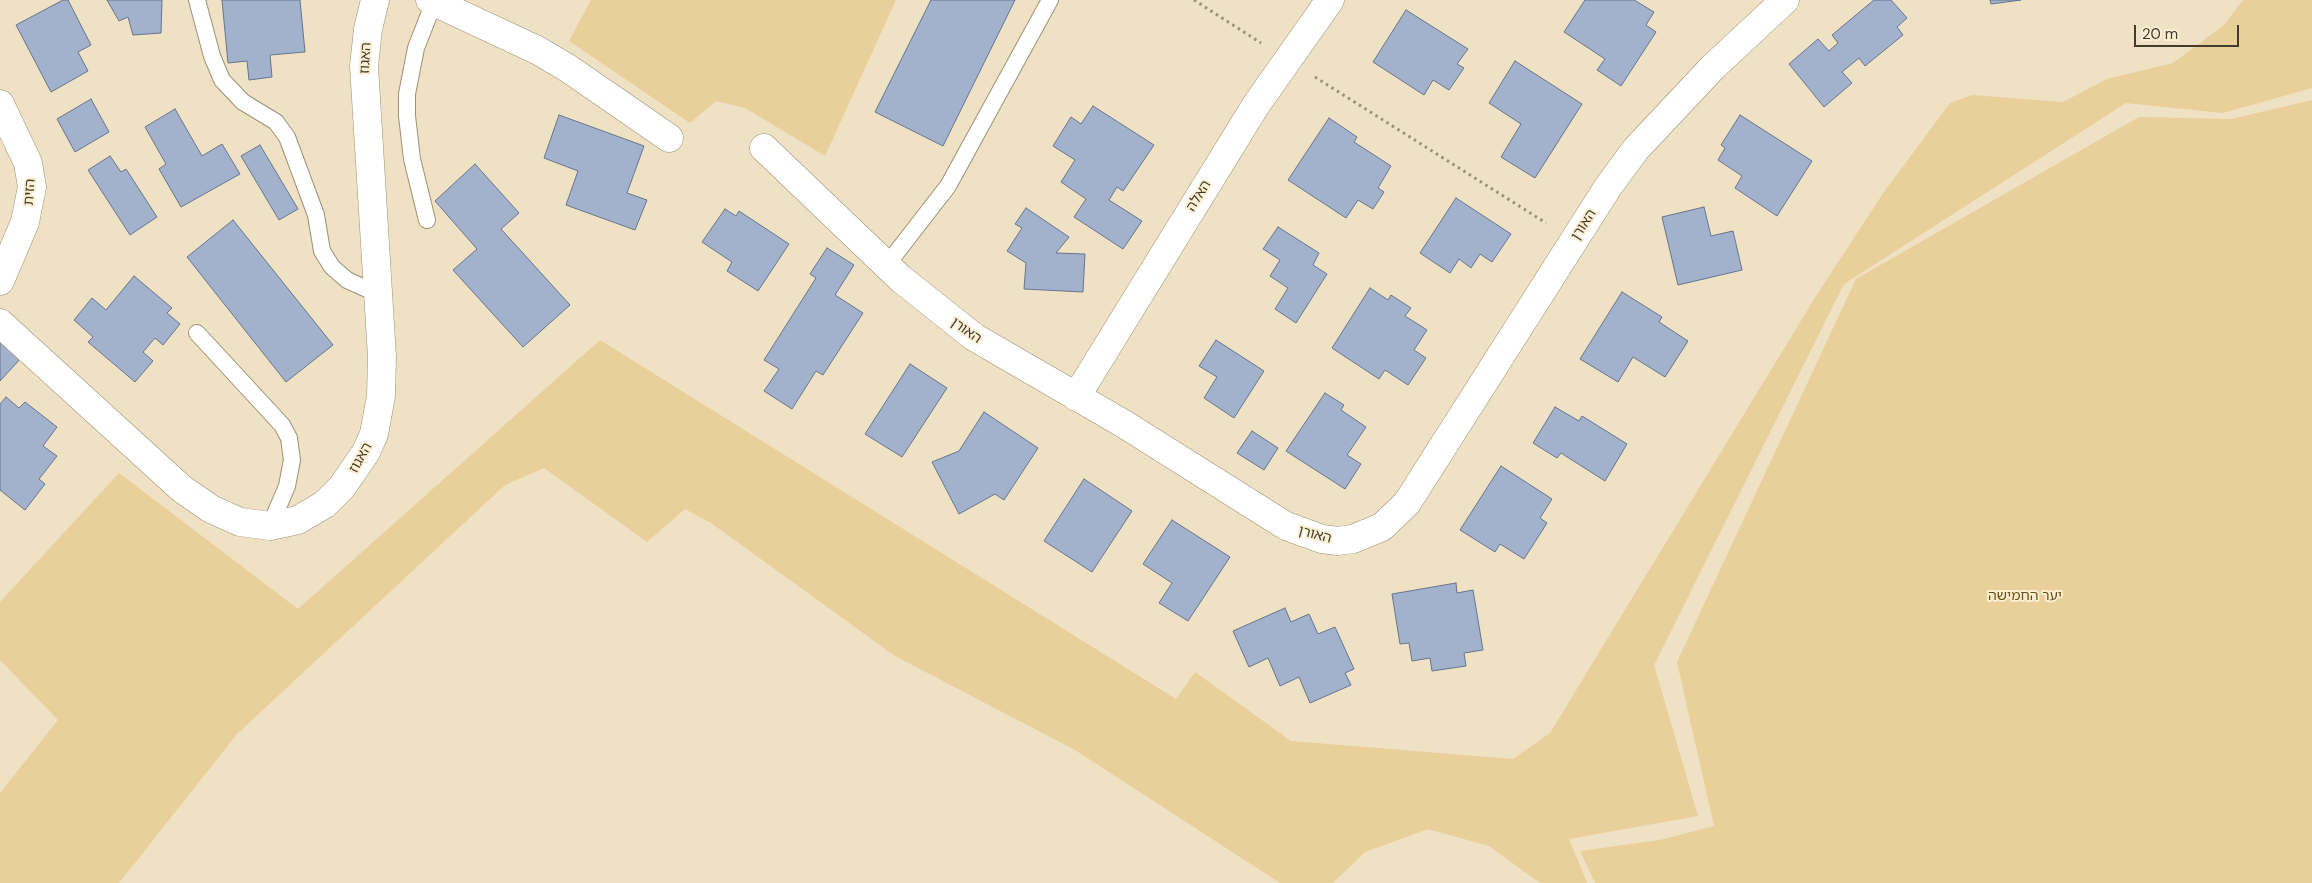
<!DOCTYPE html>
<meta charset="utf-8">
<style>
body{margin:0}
#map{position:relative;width:2312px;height:883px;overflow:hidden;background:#efe1c4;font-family:"DM Sans",sans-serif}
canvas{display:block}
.scale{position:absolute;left:2134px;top:25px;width:105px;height:22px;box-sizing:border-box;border:2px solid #413b30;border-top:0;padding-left:6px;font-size:15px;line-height:18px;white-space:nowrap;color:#413b30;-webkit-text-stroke:4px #fceed1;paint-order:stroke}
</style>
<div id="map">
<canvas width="2312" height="883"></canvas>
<div class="scale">20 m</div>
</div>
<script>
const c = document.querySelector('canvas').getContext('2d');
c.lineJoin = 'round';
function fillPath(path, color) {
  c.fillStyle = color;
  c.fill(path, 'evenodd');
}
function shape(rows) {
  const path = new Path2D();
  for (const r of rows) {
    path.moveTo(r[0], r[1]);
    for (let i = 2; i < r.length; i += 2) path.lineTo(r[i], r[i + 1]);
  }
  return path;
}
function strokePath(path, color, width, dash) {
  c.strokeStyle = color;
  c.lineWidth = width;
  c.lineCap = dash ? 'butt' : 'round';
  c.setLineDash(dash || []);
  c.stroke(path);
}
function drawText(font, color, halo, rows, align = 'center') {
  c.font = font + ' "DM Sans","Noto Sans Hebrew",sans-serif';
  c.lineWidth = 4;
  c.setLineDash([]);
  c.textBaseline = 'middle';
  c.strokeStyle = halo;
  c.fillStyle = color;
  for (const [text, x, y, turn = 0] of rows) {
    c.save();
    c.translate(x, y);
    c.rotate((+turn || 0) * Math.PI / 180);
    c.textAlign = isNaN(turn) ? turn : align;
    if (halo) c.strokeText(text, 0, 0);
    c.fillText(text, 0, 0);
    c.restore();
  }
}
const green = shape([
 [591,0,896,0,825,156,745,108,716,101,690,123,569,41],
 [2243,0,2312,0,2312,88,2223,113,2126,103,1844,284,1654,665,1698,816,1569,839,1587,883,1540,883,1489,846,1428,829,1365,852,1333,883,1280,883,1075,750,895,656,711,523,685,509,647,542,544,468,505,485,237,734,119,883,0,883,0,793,58,720,0,660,0,602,119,473,298,609,600,340,1176,699,1195,672,1291,741,1513,759,1550,733,1816,296,1884,192,1950,103,1972,95,2063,102,2107,79,2173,63,2224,25],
 [2312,100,2312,883,1595,883,1580,851,1660,840,1714,826,1677,662,1856,279,2139,117,2231,119]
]);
const building = shape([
 [63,0,68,0,91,45,78,52,88,71,51,92,16,25,63,0],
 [107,0,162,0,161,33,133,35,128,17,119,21,107,0],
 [222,0,300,0,305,52,270,55,272,77,249,80,247,61,228,63,222,0],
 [931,0,1015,0,943,146,875,112,931,0],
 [1585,0,1634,0,1654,12,1646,25,1656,32,1621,86,1597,70,1605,59,1564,32,1585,0],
 [1874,0,1891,0,1907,18,1897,27,1903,35,1865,66,1859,58,1842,72,1852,83,1824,107,1789,64,1818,39,1829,51,1838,43,1832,35,1874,0],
 [1990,0,2021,0,1991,4,1990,0],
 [1406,10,1468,49,1457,64,1464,68,1449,90,1433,80,1424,95,1373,62,1406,10],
 [1515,61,1582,104,1535,178,1501,157,1521,124,1489,103,1515,61],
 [91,99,109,132,75,152,57,119,91,99],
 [1093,106,1154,145,1123,191,1117,187,1109,200,1142,221,1123,249,1074,217,1086,199,1061,182,1075,160,1053,146,1071,117,1081,124,1093,106],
 [175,109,202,156,222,144,240,174,181,207,159,169,166,164,145,127,175,109],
 [559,115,644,146,627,193,647,200,635,230,566,205,578,171,544,158,559,115],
 [1740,115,1812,161,1777,216,1735,188,1742,176,1718,160,1725,148,1721,145,1740,115],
 [1329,118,1357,137,1354,142,1391,166,1378,188,1384,192,1373,209,1358,200,1346,218,1288,180,1329,118],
 [260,145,298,209,279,220,241,156,260,145],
 [110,156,121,172,126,169,157,217,130,235,88,170,110,156],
 [475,164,519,213,501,229,570,305,523,347,453,270,477,249,435,201,475,164],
 [1456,198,1511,234,1492,262,1480,254,1471,268,1459,259,1450,273,1420,253,1456,198],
 [1704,207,1711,236,1733,231,1742,270,1678,285,1662,217,1704,207],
 [1026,208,1069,237,1056,253,1085,254,1083,292,1024,289,1026,263,1007,251,1022,228,1015,224,1026,208],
 [725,209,736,216,739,211,789,244,758,291,727,271,732,262,702,242,725,209],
 [233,220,333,345,286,382,187,257,233,220],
 [1278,227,1319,253,1313,265,1327,274,1296,323,1275,309,1288,288,1270,276,1280,260,1263,249,1278,227],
 [827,248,854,265,835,295,863,313,823,375,816,371,792,409,764,391,779,369,764,360,816,278,810,274,827,248],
 [134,276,172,308,167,313,180,324,163,345,155,338,143,352,153,361,135,382,88,342,93,337,74,320,92,298,106,310,134,276],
 [1370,288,1388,300,1391,295,1411,308,1405,316,1427,330,1414,350,1426,358,1408,385,1385,370,1379,379,1332,348,1370,288],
 [1622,292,1662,317,1659,322,1688,341,1665,377,1633,357,1618,382,1580,359,1622,292],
 [3,340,22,357,0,381,0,343,3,340],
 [1216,340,1264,371,1234,418,1204,398,1217,377,1199,366,1216,340],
 [910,364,947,388,902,457,865,434,910,364],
 [1325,393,1344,405,1341,410,1366,427,1347,455,1361,464,1345,489,1286,451,1325,393],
 [6,397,19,408,25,402,57,427,43,446,57,456,39,479,45,484,25,510,0,490,0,404,6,397],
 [1555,407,1579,421,1582,416,1627,444,1605,481,1561,453,1557,458,1533,443,1555,407],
 [984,412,1038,448,1004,500,995,494,959,514,932,462,959,451,984,412],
 [1252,431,1278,448,1264,470,1237,453,1252,431],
 [1501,466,1552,499,1540,518,1547,523,1524,559,1500,544,1495,552,1460,530,1501,466],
 [1084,479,1132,511,1092,572,1044,541,1084,479],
 [1172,520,1230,557,1188,621,1159,603,1172,583,1143,564,1172,520],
 [1456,583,1457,593,1473,590,1483,650,1464,653,1466,666,1432,671,1430,658,1412,661,1409,643,1400,644,1392,594,1456,583],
 [1285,608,1291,622,1309,614,1318,634,1335,627,1354,669,1345,673,1351,685,1310,703,1299,677,1280,686,1268,658,1249,667,1233,631,1285,608]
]);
const path = shape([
 [1194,0,1261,43],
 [1315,77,1546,223]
]);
const lane = shape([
 [197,0,212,56,222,80,243,102,276,122,287,137,316,215,322,251,332,267,347,280,378,294],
 [427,220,412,159,407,116,407,94,416,48,434,2],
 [886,266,948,186,1050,0],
 [197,333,282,425,289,438,292,460,287,486,270,526]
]);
const street = shape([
 [430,0,539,51,569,69,669,138],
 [0,104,28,163,32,187,25,222,0,281],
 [764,148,901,279,974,337,1124,424,1286,526,1322,539,1338,541,1353,539,1382,527,1407,503,1608,187,1636,149,1713,67,1785,0],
 [0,323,182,489,211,509,240,522,270,526,298,520,325,504,342,487,366,452,374,434,381,396,382,357,364,66,368,29,375,0],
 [1076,397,1256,105,1330,0]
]);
const streetNames = [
 ["האגוז",366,58,-87],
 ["הזית",30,192,-86],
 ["האלה",1199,196,-58],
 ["האורן",1584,225,-57],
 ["האורן",966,331,35],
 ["האגוז",361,458,-61],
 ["האורן",1315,535,15]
];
const parkNames = [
 ["יער החמישה",2025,596]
];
fillPath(green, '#e9cf9a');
fillPath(building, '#a3b2cc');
strokePath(building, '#66748c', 1);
strokePath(lane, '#9d9075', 18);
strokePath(street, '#9d9075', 29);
strokePath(path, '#998f7b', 3, [2.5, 4]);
strokePath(lane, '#fff', 16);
strokePath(street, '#fff', 28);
drawText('14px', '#413b30', '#fceed1', streetNames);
drawText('14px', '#695013', '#fceed1', parkNames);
</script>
